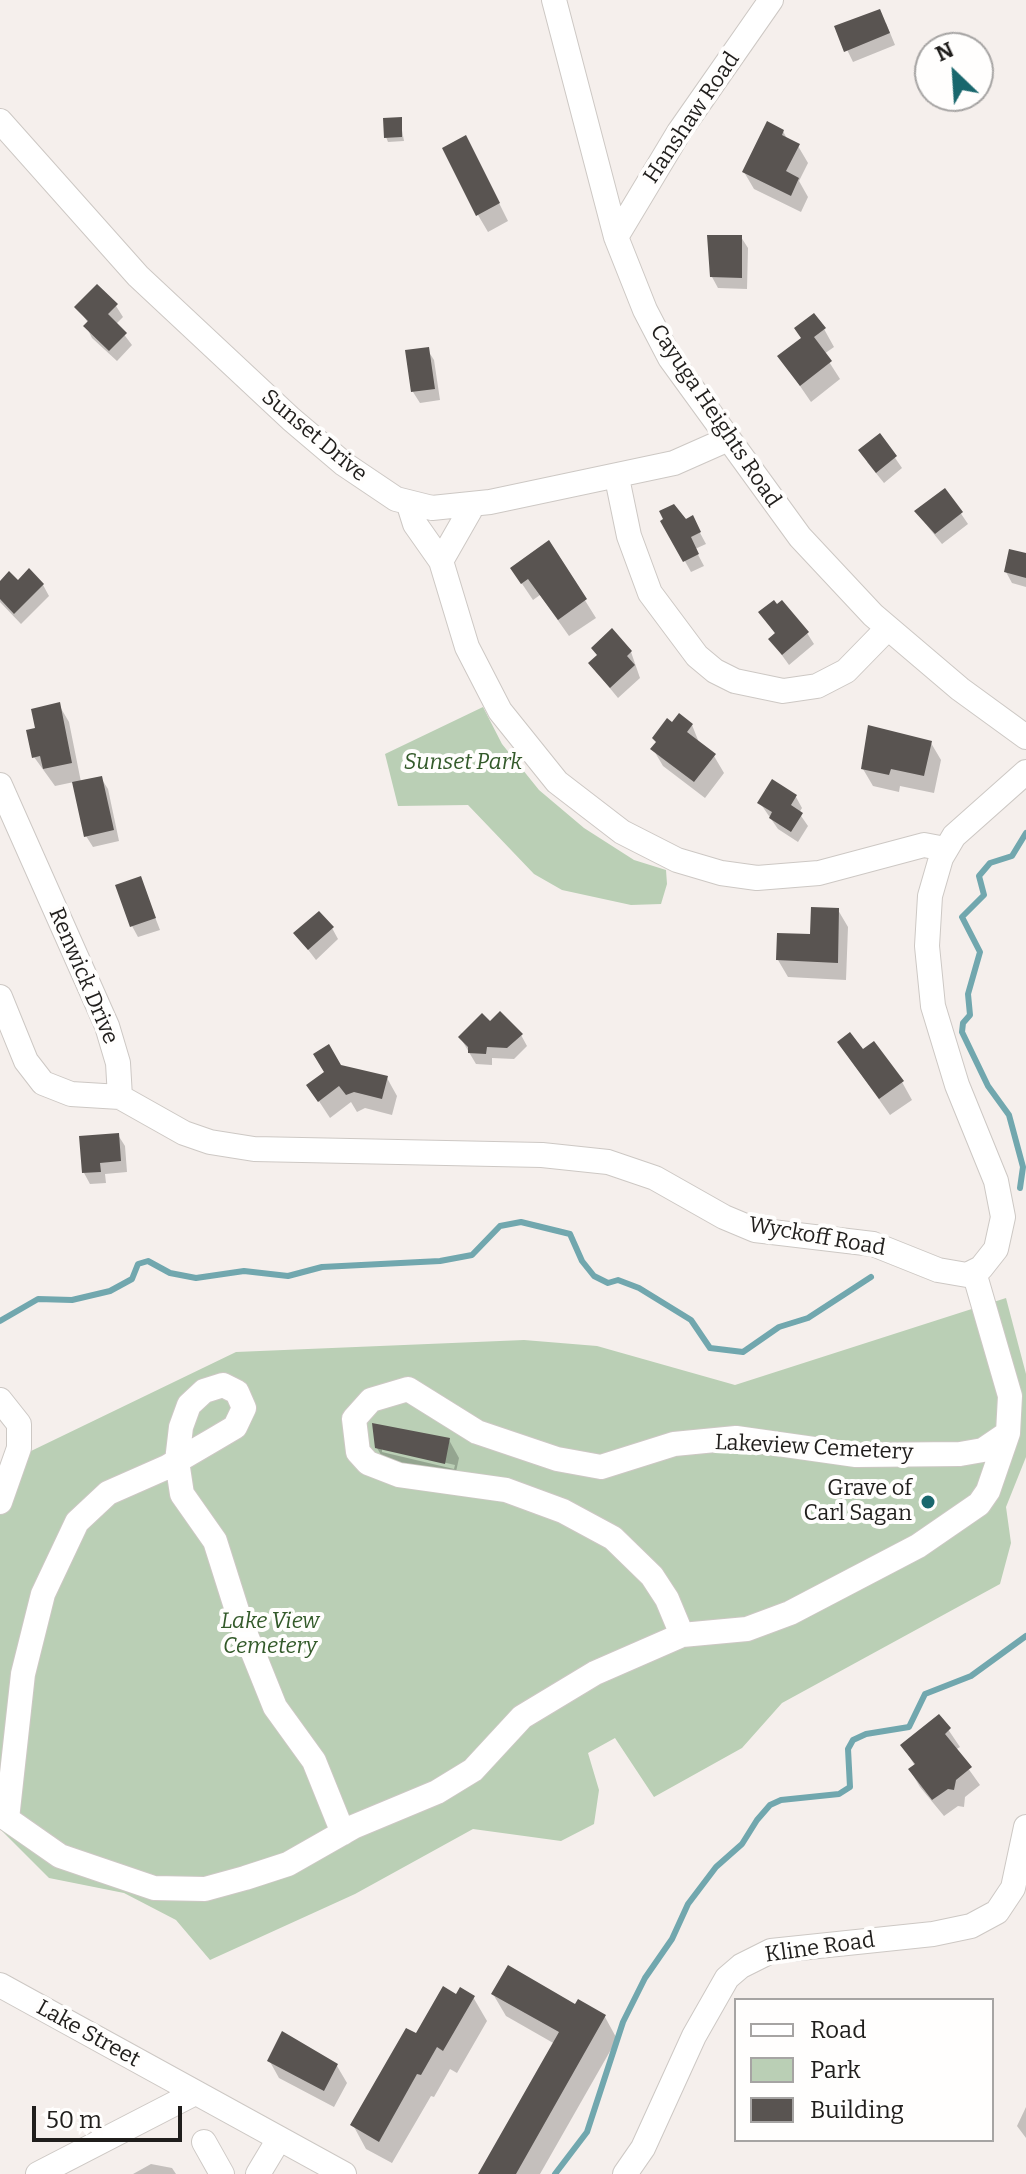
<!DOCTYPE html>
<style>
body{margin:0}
#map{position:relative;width:1026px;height:2174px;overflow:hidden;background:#f5efec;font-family:Bitter,serif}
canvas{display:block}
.legend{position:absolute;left:734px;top:1998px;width:260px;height:144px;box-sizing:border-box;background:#fffefd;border:2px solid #a6a4a3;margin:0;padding:10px 14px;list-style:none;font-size:24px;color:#201e1c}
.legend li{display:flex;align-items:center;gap:16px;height:40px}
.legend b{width:40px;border:2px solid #a6a4a3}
.north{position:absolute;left:914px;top:32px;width:80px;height:80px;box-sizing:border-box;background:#fffefd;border:2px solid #a6a4a3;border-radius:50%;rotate:335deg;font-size:22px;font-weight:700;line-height:32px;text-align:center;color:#201e1c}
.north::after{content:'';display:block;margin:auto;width:28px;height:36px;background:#19676d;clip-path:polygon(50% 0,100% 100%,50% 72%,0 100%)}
.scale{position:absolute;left:32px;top:2106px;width:150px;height:36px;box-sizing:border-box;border:4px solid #201e1c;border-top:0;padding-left:10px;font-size:24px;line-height:28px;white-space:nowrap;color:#201e1c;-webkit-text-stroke:6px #fffefd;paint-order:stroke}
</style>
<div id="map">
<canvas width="1026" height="2174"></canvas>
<ul class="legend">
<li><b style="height:10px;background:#fff"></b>Road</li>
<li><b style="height:22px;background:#bacfb5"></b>Park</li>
<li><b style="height:22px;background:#595451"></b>Building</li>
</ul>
<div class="north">N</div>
<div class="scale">50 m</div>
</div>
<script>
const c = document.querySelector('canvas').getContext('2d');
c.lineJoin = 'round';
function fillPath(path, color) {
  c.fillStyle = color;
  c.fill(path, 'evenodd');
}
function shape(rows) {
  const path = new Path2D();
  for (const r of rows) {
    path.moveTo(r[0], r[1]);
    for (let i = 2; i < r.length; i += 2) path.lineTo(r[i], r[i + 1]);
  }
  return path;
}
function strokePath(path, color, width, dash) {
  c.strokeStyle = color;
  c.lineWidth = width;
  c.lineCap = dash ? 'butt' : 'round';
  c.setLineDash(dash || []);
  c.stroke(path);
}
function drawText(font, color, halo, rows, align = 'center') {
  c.font = font + ' Bitter,serif';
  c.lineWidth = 8;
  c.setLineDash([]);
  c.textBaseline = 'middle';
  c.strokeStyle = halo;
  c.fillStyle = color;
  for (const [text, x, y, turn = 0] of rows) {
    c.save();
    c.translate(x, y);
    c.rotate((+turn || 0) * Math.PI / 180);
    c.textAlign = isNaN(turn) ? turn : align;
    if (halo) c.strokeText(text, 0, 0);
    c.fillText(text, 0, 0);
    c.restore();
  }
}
const green = shape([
 [483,707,502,744,539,790,584,828,634,860,666,870,667,884,661,904,631,905,562,890,534,874,468,805,398,806,385,754],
 [1006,1298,1026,1374,1026,1457,1006,1507,1011,1543,1000,1584,782,1703,742,1748,654,1797,615,1738,588,1753,599,1790,594,1824,561,1841,473,1829,355,1894,210,1960,176,1920,124,1893,49,1878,0,1829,0,1466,236,1352,524,1340,597,1346,735,1385]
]);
const shadow = shape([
 [886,23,895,45,853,62,836,27],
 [400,119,404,141,388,142,386,137],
 [783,131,788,141,798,146,808,163,799,181,808,197,801,212,754,189,744,172],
 [475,155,508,221,488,232,478,215],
 [741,237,748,248,747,289,718,288,712,277],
 [116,306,123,317,116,324,132,345,117,361,92,338,86,326,89,324,77,307],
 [824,329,834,347,824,354,840,379,811,402,780,357],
 [427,349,434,360,440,400,420,403,413,392],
 [880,436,902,468,884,483,867,462],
 [945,490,968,524,942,544,916,512],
 [692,518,706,544,695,549,704,566,691,572,663,522],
 [549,543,596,618,569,636,540,595,533,600,512,569],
 [1026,555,1026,587,1012,583,1006,572],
 [0,583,43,585,49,596,21,624,0,602],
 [761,613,807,633,814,644,789,665,771,640,776,635],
 [631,652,640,678,618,698,590,664],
 [59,705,69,722,81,782,101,778,108,789,119,841,93,847,86,836,74,782,55,786,34,757,37,730],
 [672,724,692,725,700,745,714,756,724,773,705,798,663,766,653,749],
 [931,743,941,760,934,793,900,786,899,792,873,786,863,769],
 [796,797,802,808,799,813,808,826,798,842,778,829,760,803],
 [140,878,160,930,138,937,132,926],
 [838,910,848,927,846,980,788,977,778,960,812,936],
 [332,928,338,939,316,960,296,934],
 [489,1024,521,1035,527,1046,514,1059,492,1058,492,1065,476,1064,460,1037],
 [839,1043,862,1052,902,1082,912,1100,890,1115],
 [340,1066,387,1078,397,1096,392,1115,365,1108,357,1112,351,1102,330,1118,309,1086],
 [118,1135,125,1146,127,1172,105,1174,106,1183,90,1184,84,1173],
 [449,1440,459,1458,454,1481,387,1465,377,1448],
 [382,1448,455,1465,454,1469,382,1452],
 [939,1716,960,1747,955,1750,980,1785,965,1797,964,1807,958,1806,944,1816,920,1787,910,1770,915,1766,903,1746],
 [493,1994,576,2006,605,2017,617,2039,540,2174,480,2174,555,2044,506,2016],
 [457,1996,473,1997,487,2021,457,2073,450,2069,434,2097,431,2096,392,2163,366,2149,353,2125,417,2036],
 [269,2060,337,2066,347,2083,334,2107,279,2078],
 [1026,2107,1026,2138,1017,2126],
 [151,2164,172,2168,176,2174,133,2174]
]);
const stream = shape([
 [1020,1188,1023,1167,1009,1115,988,1086,962,1032,963,1023,970,1015,968,994,980,952,962,917,984,895,979,876,990,863,1012,856,1026,833],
 [0,1321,38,1299,72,1300,110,1291,132,1279,138,1264,148,1261,170,1273,196,1278,244,1271,288,1276,322,1267,440,1261,472,1255,500,1226,521,1222,570,1234,582,1261,594,1276,608,1283,618,1280,639,1288,691,1320,710,1348,743,1352,779,1327,808,1318,871,1277],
 [555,2174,587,2132,623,2022,645,1978,672,1939,688,1904,716,1867,742,1844,757,1820,770,1805,781,1800,839,1794,850,1787,848,1749,853,1740,866,1734,909,1727,925,1694,971,1676,1026,1636]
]);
const building = shape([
 [880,9,890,33,844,52,834,26],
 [402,117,402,137,384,138,383,118],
 [767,121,784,130,782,135,800,144,786,171,799,178,791,196,742,172],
 [466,135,500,203,476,216,442,148],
 [707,235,742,235,742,278,710,277],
 [97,284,118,304,108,314,127,333,109,351,83,326,88,321,74,307],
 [814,313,826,328,814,337,832,361,800,386,777,356,801,338,794,328],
 [429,347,435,389,411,392,405,350],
 [880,433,897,456,876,473,858,450],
 [945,488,963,512,935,534,914,511],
 [674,504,686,519,693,515,701,532,691,537,699,554,683,562,660,521,663,519,659,511],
 [549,540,587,599,558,620,528,579,521,584,510,568],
 [1009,549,1026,553,1026,578,1004,572],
 [29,568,44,584,14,614,0,599,0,581,9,571,18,580],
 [774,600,777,604,782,600,809,632,782,655,768,639,775,633,758,612],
 [612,628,632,651,627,656,635,665,610,688,588,663,597,655,591,648],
 [60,702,72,763,43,769,40,756,32,758,26,730,35,728,31,709],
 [679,713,693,724,687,732,716,754,694,782,650,749,656,742,652,738,667,718,672,722],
 [868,725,932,741,924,776,891,769,889,775,861,769],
 [102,776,114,830,84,837,72,782],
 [772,779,797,795,791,805,803,813,791,832,769,818,772,812,757,803],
 [141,876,156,918,130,927,115,885],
 [811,907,839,908,838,963,776,960,777,933,810,934],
 [319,911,334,927,308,950,293,933],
 [500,1011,523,1034,507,1048,487,1047,486,1054,468,1053,468,1047,458,1037,482,1013,490,1021],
 [850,1032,863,1049,874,1041,904,1081,879,1099,837,1042],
 [329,1044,341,1065,388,1076,382,1099,354,1092,346,1095,339,1086,318,1102,306,1085,324,1072,313,1054],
 [119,1133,121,1161,100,1163,101,1172,82,1173,79,1136],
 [372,1423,450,1438,445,1464,375,1448],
 [939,1714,951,1728,945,1734,972,1767,956,1780,954,1790,948,1789,932,1800,908,1769,915,1764,900,1745],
 [508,1965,575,2004,578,1999,606,2015,516,2174,478,2174,559,2032,491,1994],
 [443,1986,456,1994,460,1987,475,1996,443,2051,437,2047,421,2075,417,2074,379,2142,350,2125,406,2028,416,2033],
 [282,2031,338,2064,324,2091,267,2061]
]);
const minor = shape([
 [554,0,616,237,645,310,670,358,800,537,873,615,960,689,1026,737],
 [0,121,138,276,291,419,344,464,396,499,432,508,490,502,674,463,726,440],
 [616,237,679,132,771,0],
 [617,478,629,536,650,593,697,656,715,671,735,681,783,691,817,686,846,671,887,629],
 [409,505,415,524,441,561,467,647,500,711,557,782,622,832,677,860,721,873,757,878,819,873,924,845,945,849],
 [441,561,473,505],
 [0,785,107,1026,118,1063,120,1097],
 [0,997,26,1061,43,1083,71,1094,120,1097,184,1133,210,1142,254,1149,542,1155,608,1162,655,1178,724,1217,755,1230,873,1244,938,1270,967,1275,981,1268,996,1249,1003,1217,996,1181,957,1085,933,1006,927,946,930,896,941,858,954,836,1026,772],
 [0,1400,19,1424,19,1448,0,1502],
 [682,1635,667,1599,652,1576,613,1538,563,1511,506,1490,399,1475,368,1463,358,1452,354,1419,371,1400,408,1389,477,1432,557,1459,601,1467,674,1444,736,1438,856,1455,960,1454,983,1450,1008,1433],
 [0,1814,60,1856,154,1888,205,1889,245,1878,288,1864,353,1827,437,1792,473,1770,522,1717,595,1673,682,1635,747,1629,790,1613,918,1546,979,1504,988,1491,1008,1433,1010,1396,974,1272],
 [7,1819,23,1674,43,1594,77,1522,108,1493,167,1467,177,1461,213,1440,235,1427,244,1408,237,1392,223,1385,204,1391,189,1405,181,1427,177,1461,182,1494,215,1541,240,1620,275,1707,314,1761,343,1833],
 [0,1985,344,2174],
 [204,2142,222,2174],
 [38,2174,195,2093],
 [258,2174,279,2139],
 [625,2174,643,2148,694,2036,727,1978,741,1966,771,1951,933,1934,971,1926,997,1912,1013,1888,1026,1827]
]);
const markers = [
 [928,1502,8,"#19676d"]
];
const streetNames = [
 ["Hanshaw Road",692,118,-56],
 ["Cayuga Heights Road",715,416,56],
 ["Sunset Drive",314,436,40],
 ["Renwick Drive",83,976,67],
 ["Wyckoff Road",817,1237,10],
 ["Lakeview Cemetery",814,1448,3],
 ["Kline Road",820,1948,-8],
 ["Lake Street",88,2034,29]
];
const parkNames = [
 ["Sunset Park",463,763],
 ["Lake View",270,1622],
 ["Cemetery",270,1647]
];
const poiNames = [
 ["Grave of",912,1489],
 ["Carl Sagan",912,1514]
];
fillPath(green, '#bacfb5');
fillPath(shadow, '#0003');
strokePath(stream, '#71a7ae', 6);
fillPath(building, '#595451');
strokePath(minor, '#cdc8c4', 26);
strokePath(minor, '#fff', 24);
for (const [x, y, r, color] of markers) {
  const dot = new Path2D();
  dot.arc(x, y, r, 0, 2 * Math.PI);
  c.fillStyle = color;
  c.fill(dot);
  strokePath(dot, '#fffefd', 3);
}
drawText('22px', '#201e1c', '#fffefd', streetNames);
drawText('italic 22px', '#335a2a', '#fffefd', parkNames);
drawText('22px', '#201e1c', '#fffefd', poiNames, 'right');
</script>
